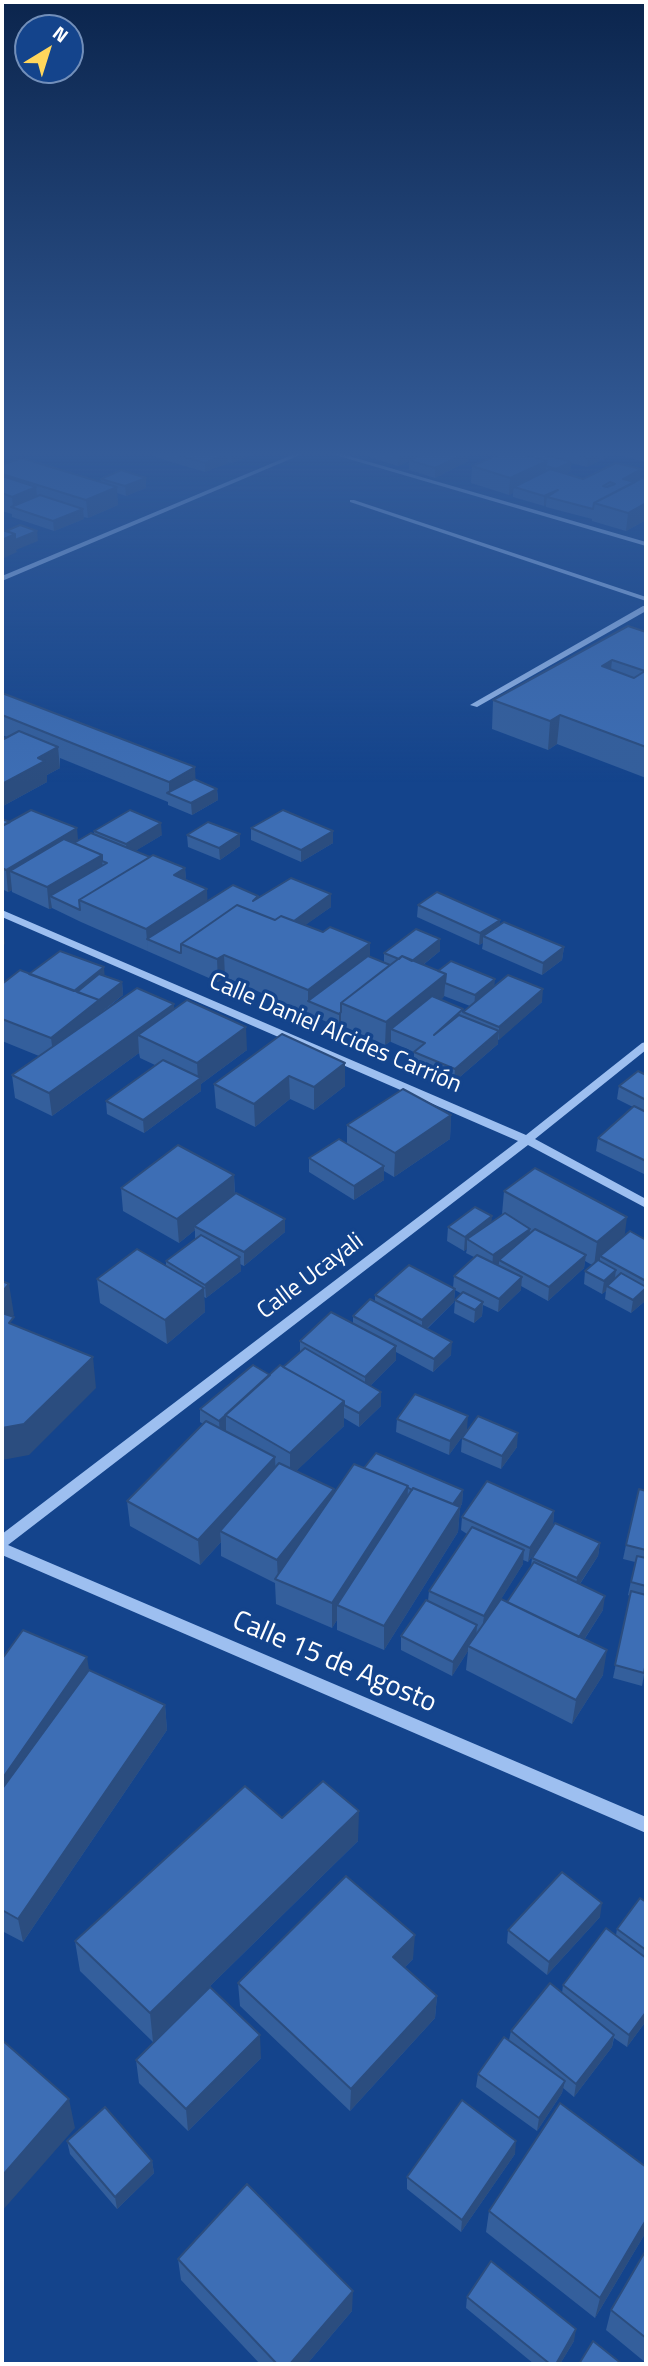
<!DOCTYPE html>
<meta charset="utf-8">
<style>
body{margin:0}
#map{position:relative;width:648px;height:2366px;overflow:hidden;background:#14448c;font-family:"Titillium Web",sans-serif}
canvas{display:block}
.frame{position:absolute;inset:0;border:4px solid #fff;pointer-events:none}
.north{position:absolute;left:14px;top:14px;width:70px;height:70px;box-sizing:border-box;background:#14448c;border:2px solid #728fba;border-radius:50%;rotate:38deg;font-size:19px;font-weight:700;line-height:28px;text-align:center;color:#fff}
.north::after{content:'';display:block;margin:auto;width:24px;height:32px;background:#ffd65c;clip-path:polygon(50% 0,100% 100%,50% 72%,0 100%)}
</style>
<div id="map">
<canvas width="648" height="2366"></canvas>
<div class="frame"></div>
<div class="north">N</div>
</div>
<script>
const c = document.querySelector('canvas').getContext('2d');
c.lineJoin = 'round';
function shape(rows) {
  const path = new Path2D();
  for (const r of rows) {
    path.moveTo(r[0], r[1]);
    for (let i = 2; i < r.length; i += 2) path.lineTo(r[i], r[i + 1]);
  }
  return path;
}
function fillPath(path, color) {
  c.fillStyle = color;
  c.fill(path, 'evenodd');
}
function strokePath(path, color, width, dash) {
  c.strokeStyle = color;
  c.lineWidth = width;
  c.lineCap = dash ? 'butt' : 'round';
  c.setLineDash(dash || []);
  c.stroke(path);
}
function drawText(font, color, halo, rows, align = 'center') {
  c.font = font + ' "Titillium Web",sans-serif';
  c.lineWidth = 7;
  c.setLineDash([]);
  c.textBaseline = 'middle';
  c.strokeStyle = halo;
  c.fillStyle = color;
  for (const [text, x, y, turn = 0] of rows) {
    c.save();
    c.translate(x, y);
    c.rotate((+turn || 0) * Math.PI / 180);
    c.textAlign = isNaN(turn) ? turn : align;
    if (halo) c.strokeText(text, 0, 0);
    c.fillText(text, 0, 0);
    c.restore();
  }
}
const minor = shape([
 [299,452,307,452,2,581,2,576,299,452],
 [325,452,335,452,646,542,646,546,325,452],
 [350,500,354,500,646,597,646,601,350,502,350,500],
 [643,606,646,606,646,611,477,707,470,705,643,606],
 [2,910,526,1135,642,1043,646,1042,646,1050,535,1139,646,1199,646,1208,528,1145,8,1545,646,1817,646,1833,2,1555,2,1534,518,1141,2,917,2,910]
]);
const wall = shape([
 [154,452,259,452,232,463,228,462,228,463,205,472,155,457],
 [366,452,419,452,419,456,425,453,426,452,468,452,468,461,435,478,409,470,409,461,398,466,366,456],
 [519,452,646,452,646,462,619,455,619,452,603,460,599,459,599,461,587,467,571,463,570,472,565,474,583,479,646,479,646,520,626,531,592,521,592,519,546,507,546,505,544,506,513,497,513,493,509,495,471,483,472,466],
 [2,465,101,483,101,479,146,478,146,488,126,496,117,493,118,505,88,518,83,517,84,519,54,531,12,517,12,514,2,511],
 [646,632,646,778,557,744,548,750,492,729,493,700],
 [2,693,217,789,218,800,192,815,168,805,168,802,60,758,60,768,47,775,47,782,3,806,4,814,2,815,2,740,7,737,2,735],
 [2,819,10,822,78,841,94,834,94,831,162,835,135,851,150,857,185,868,186,880,208,901,258,896,259,897,331,894,331,907,305,925,384,963,384,953,440,951,423,965,438,971,495,986,542,1002,498,1040,498,1044,454,1082,414,1065,414,1052,391,1042,391,1041,385,1045,341,1025,339,1027,308,1014,308,1013,225,977,218,982,81,922,52,908,49,909,12,892,12,890,8,892,2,889],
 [444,996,470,1006,463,1012,441,1000],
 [251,828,333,831,333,843,301,862,251,840],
 [240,834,240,846,220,860,188,847,187,835],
 [418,905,500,920,499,925,564,947,562,960,542,975,482,949,483,943,479,945,417,917],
 [104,967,104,975,122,982,123,995,100,1014,174,1004,174,1009,247,1050,201,1084,201,1091,144,1133,107,1114,106,1101,155,1065,140,1058,139,1053,52,1116,15,1098,12,1075,39,1056,2,1041,2,984,29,974],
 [345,1063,345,1086,314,1110,290,1099,255,1127,216,1108,214,1084],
 [646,1075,646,1175,596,1151,598,1138,633,1107,617,1099,619,1086],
 [451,1115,450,1139,394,1177,384,1171,384,1180,354,1200,309,1172,309,1158,347,1144,347,1125],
 [234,1175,235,1194,285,1219,285,1232,244,1266,240,1264,241,1271,206,1298,204,1297,205,1312,167,1344,100,1303,97,1279,166,1266,166,1261,195,1239,195,1230,179,1243,123,1211,121,1188],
 [504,1191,624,1236,646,1240,646,1296,645,1301,631,1313,605,1299,606,1291,602,1294,584,1284,585,1271,592,1265,585,1261,584,1268,548,1301,521,1286,521,1290,498,1312,483,1305,482,1316,474,1323,454,1313,455,1300,462,1294,455,1290,454,1302,427,1329,451,1355,433,1372,396,1352,396,1360,370,1386,381,1392,381,1406,359,1427,344,1418,344,1426,296,1471,334,1489,334,1493,364,1468,463,1490,462,1504,460,1507,458,1532,384,1650,337,1630,337,1620,332,1628,276,1604,275,1583,221,1556,221,1542,200,1565,130,1526,127,1501,203,1424,200,1422,200,1409,270,1375,283,1367,300,1352,300,1341,353,1324,353,1316,375,1302,375,1295,453,1288,454,1276,474,1257,466,1253,467,1249,464,1251,447,1241,448,1227,492,1222,502,1214],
 [397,1419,467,1430,449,1455,396,1432],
 [462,1438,517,1447,501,1469,461,1452],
 [646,1491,646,1664,642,1686,613,1678,630,1596,628,1595,635,1562,623,1559,626,1545],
 [554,1511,553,1525,528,1562,523,1560,523,1564,501,1599,507,1602,531,1566,532,1558,600,1543,598,1556,580,1584,603,1610,584,1640,603,1675,572,1724,466,1670,468,1651,452,1676,401,1650,401,1636,428,1601,429,1591,467,1534,461,1530,462,1517],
 [2,1659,89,1671,165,1705,167,1730,23,1942,2,1931],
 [282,1818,358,1841,153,2042,80,1971,75,1941],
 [646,1902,646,2021,627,2047,614,2038,612,2047,574,2097,563,2088,562,2093,537,2131,476,2087,478,2074,509,2040,511,2031,562,1993,563,1985,616,1935,617,1929],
 [600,1917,547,1975,507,1943,508,1930],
 [413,1959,405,1967,437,1996,435,2018,350,2111,240,2006,238,1983],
 [261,2058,188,2131,139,2083,136,2060],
 [67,2141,152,2161,154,2173,117,2209,70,2154],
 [515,2154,461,2232,407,2189,407,2177],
 [646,2167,646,2232,595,2318,486,2232,489,2211],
 [646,2250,646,2363,606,2330,611,2310],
 [178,2259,352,2311,307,2364,260,2364,181,2280],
 [467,2297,574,2341,560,2364,534,2364,466,2308]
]);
const shadedWall = shape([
 [231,452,259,452,232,463],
 [399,452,419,452,419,456,398,466],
 [468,452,468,461,435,478,435,468],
 [600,452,599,461,587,467,588,458],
 [604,452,619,452,603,460],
 [228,453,228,463,205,472,205,463],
 [547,461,545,479,514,487,513,493,509,495,510,478],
 [571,462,570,472,555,479,556,469],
 [641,469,640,479,622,489,623,479],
 [146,478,146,488,126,496,125,486],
 [36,487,38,505,13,507,12,497],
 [117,487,118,505,88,518,86,500],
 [558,490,547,497,546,505,544,506,544,496],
 [646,503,646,520,626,531,628,513],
 [83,509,84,519,54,531,53,521],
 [37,531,38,541,16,550,17,552,2,559,2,540,15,534],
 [612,660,609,689,602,666],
 [560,715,557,744,548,750,550,721],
 [58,747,60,768,47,775,47,782,3,806,4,814,2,815,2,784,38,758],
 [195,767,196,788,169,794,169,782],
 [217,789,218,800,192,815,191,803],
 [161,823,162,835,127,856,126,844],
 [77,828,79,849,10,871,12,890,8,892,6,870],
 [333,831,333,843,301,862,301,850],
 [240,834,240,846,220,860,219,848],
 [102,855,103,876,50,896,52,908,49,909,47,887],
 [185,868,187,890,174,875],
 [207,889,208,911,147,939,148,951,146,929],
 [331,894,331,907,286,939,286,926],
 [500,920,499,932,483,936,483,943,479,945,480,933],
 [2,922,5,944,2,946],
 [440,939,440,951,409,976,410,963],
 [370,943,370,965,308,1001,308,990],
 [564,947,562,960,542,975,543,963],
 [224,955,225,977,218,982,217,959],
 [104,967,105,980,69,995],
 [446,974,444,997,401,1033,391,1029,391,1041,385,1045,386,1022],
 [495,979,494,992,474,1008,475,995],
 [122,982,123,995,100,1013,101,1023,54,1061,51,1038],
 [543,989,542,1002,499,1040,499,1027],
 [174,1004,175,1027,138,1035,139,1053,52,1116,49,1093],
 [341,1012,341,1025,339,1027,339,1014],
 [246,1027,247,1050,201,1084,201,1091,144,1133,143,1120,198,1080,197,1063],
 [499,1031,498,1044,454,1082,455,1069],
 [345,1063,345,1086,314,1110,314,1087],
 [289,1076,290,1099,255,1127,254,1104],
 [451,1115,450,1139,394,1177,395,1153],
 [384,1166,384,1180,354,1200,354,1186],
 [234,1175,235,1199,194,1226,195,1230,179,1243,177,1219],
 [492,1216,491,1230,467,1239,467,1249,464,1251,465,1237],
 [627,1217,624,1241,600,1256,600,1261,594,1266,597,1242],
 [285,1219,285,1232,244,1266,244,1252],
 [530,1229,529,1242,499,1260,499,1264,492,1269,493,1255],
 [586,1255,584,1268,548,1301,549,1287],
 [240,1257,241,1271,206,1298,205,1285],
 [616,1270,614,1284,607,1286,606,1291,602,1294,604,1281],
 [522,1277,521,1290,498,1312,499,1299],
 [9,1284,14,1315,2,1327,2,1292],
 [204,1288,205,1312,167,1344,165,1320],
 [646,1288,645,1301,631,1313,633,1300],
 [455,1289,454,1302,422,1333,422,1320],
 [483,1302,482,1316,474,1323,475,1310],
 [452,1342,451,1355,433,1372,434,1359],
 [396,1346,396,1360,365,1391,365,1377],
 [93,1357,96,1388,29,1455,2,1460,2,1428],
 [381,1392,381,1406,359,1427,359,1413],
 [344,1401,344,1426,290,1477,290,1453],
 [226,1416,226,1430,220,1435,219,1421],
 [468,1416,467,1430,449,1455,450,1441],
 [518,1433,517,1447,501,1469,502,1456],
 [275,1457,276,1481,220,1531,221,1542,200,1565,198,1540],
 [408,1486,407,1510,337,1605,337,1620,332,1628,332,1603],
 [334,1489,334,1513,278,1580,277,1560],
 [463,1490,462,1504,450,1520,451,1507],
 [460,1507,458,1532,384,1650,384,1626],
 [554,1511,553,1525,528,1562,530,1548],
 [600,1543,598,1556,575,1591,577,1578],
 [524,1550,523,1564,482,1630,484,1616],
 [605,1596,603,1610,576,1652,578,1639],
 [477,1625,476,1639,468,1646,468,1651,452,1676,453,1662],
 [607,1650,603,1675,572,1724,576,1700],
 [87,1657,91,1682,2,1810,2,1779],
 [165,1705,167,1730,23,1942,18,1919],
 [359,1811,358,1841,153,2042,150,2013],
 [602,1903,600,1917,547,1975,549,1962],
 [415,1935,413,1959,392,1980,393,1957],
 [437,1996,435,2018,350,2111,351,2089],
 [646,2012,646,2021,627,2047,629,2035],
 [260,2035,261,2058,188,2131,186,2109],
 [614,2035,612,2047,574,2097,576,2084],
 [565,2081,562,2093,537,2131,539,2118],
 [69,2099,75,2128,2,2211,2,2176],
 [516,2141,515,2154,461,2232,462,2220],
 [152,2161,154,2173,117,2209,115,2197],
 [646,2220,646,2232,595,2318,600,2298],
 [353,2291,352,2311,307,2364,290,2364],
 [576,2329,574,2341,560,2364,556,2364]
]);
const building = shape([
 [168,452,224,452,228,453,205,463,168,452],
 [429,452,468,452,435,468,409,460,429,452],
 [505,452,515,452,547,461,510,478,472,466,505,452],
 [519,452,535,452,571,462,556,469,546,466,547,461,518,453,519,452],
 [567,452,600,452,588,458,567,452],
 [21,458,117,487,86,500,2,474,2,465,21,458],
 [616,463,641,469,623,479,635,482,594,503,593,509,547,497,558,490,544,496,514,487,550,469,583,479,616,463],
 [610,482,615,484,607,487,603,486,610,482],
 [121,470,146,478,125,486,101,479,121,470],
 [2,476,36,487,12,497,2,493,2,476],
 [642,478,646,479,646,503,628,513,594,503,642,478],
 [40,495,83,509,53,521,11,507,40,495],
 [20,525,37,531,15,540,15,534,6,531,20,525],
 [2,530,15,534,2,540,2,530],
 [628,626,646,632,646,747,560,715,550,721,493,700,628,626],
 [612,660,645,671,634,678,602,666,612,660],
 [2,693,195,767,169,782,2,715,2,693],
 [19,731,58,747,38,758,45,761,2,784,2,740,19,731],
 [194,779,217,789,191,803,167,793,194,779],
 [31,810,77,828,6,870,2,868,2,826,31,810],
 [130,810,161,823,126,844,94,831,130,810],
 [283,810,333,831,301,850,251,828,283,810],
 [2,819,10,822,2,826,2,819],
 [208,822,240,834,219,848,187,835,208,822],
 [91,833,150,857,79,900,80,910,50,896,107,863,102,861,102,855,74,843,91,833],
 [64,839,102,855,47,887,10,871,64,839],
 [153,855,185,868,174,875,207,889,146,929,79,900,153,855],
 [291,878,331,894,294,921,281,916,275,920,237,905,181,944,181,953,180,953,147,939,233,885,258,896,253,901,291,878],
 [437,892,500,920,480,933,418,905,437,892],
 [237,905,275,920,281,916,323,932,330,927,370,943,308,990,224,955,217,959,181,944,237,905],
 [504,922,564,947,543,963,483,936,504,922],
 [416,929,440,939,412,961,402,956,399,959,384,953,416,929],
 [60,951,104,967,74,991,29,974,60,951],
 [368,956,390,965,341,1003,341,1012,339,1014,308,1001,368,956],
 [402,956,446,974,386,1022,341,1003,402,956],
 [451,961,495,979,475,995,445,983,446,974,438,971,451,961],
 [20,970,99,1000,51,1038,2,1019,2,984,20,970],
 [99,974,122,982,99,1000,77,992,99,974],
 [508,975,543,989,499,1027,463,1012,508,975],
 [137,988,174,1004,49,1093,12,1075,137,988],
 [432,996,463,1009,434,1035,459,1015,499,1031,455,1069,414,1052,425,1043,391,1029,432,996],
 [187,1000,246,1027,197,1063,138,1035,187,1000],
 [282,1034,345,1063,314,1087,289,1076,254,1104,214,1084,282,1034],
 [163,1060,201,1078,143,1120,106,1101,163,1060],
 [638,1071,646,1075,646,1100,619,1086,638,1071],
 [403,1089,451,1115,395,1153,347,1125,403,1089],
 [634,1106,646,1112,646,1161,598,1138,634,1106],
 [339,1139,384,1166,354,1186,309,1158,339,1139],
 [178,1145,234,1175,177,1219,121,1188,178,1145],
 [535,1168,627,1217,597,1242,504,1191,535,1168],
 [236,1193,285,1219,244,1252,194,1226,236,1193],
 [475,1207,492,1216,465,1237,448,1227,475,1207],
 [505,1213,530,1229,493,1255,467,1239,505,1213],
 [535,1229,586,1255,549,1287,499,1260,535,1229],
 [630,1231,646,1240,646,1281,600,1256,630,1231],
 [201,1235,240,1257,205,1285,166,1261,201,1235],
 [137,1249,204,1288,165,1320,97,1279,137,1249],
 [477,1255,522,1277,499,1299,454,1276,477,1255],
 [598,1260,616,1270,604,1281,585,1271,598,1260],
 [409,1265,455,1289,422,1320,375,1295,409,1265],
 [621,1273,646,1287,646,1288,633,1300,607,1286,621,1273],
 [2,1281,9,1284,2,1292,2,1281],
 [463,1292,483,1302,475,1310,455,1300,463,1292],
 [370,1299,452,1342,434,1359,353,1316,370,1299],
 [331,1312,396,1346,365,1377,300,1341,331,1312],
 [2,1313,14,1317,9,1323,93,1357,24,1424,2,1428,2,1313],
 [305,1348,381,1392,359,1413,344,1405,344,1401,283,1367,305,1348],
 [253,1365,270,1375,219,1421,200,1409,253,1365],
 [280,1365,344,1401,290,1453,225,1415,280,1365],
 [415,1394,468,1416,450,1441,397,1419,415,1394],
 [478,1416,518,1433,502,1456,462,1438,478,1416],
 [206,1421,275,1457,198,1540,127,1501,206,1421],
 [376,1453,463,1490,453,1504,413,1488,412,1490,407,1487,408,1486,364,1468,376,1453],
 [279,1463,334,1489,277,1560,220,1531,279,1463],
 [354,1464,408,1486,332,1603,275,1579,354,1464],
 [487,1481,554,1511,530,1548,462,1517,487,1481],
 [413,1488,460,1507,384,1626,337,1605,413,1488],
 [639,1489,646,1491,646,1550,626,1545,639,1489],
 [555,1523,600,1543,577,1578,532,1558,555,1523],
 [472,1527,524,1550,484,1616,429,1591,472,1527],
 [637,1556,646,1558,646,1586,631,1582,637,1556],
 [534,1562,605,1596,579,1637,507,1602,534,1562],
 [631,1591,646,1595,646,1662,644,1673,615,1665,631,1591],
 [501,1599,607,1650,576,1700,468,1646,501,1599],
 [426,1600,477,1625,453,1662,401,1636,426,1600],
 [23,1630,87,1657,2,1779,2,1659,23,1630],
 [89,1670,165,1705,18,1919,2,1910,2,1789,89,1670],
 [323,1781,359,1811,150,2013,75,1941,245,1786,282,1818,323,1781],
 [562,1872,602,1903,549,1962,508,1930,562,1872],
 [346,1876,415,1935,393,1957,437,1996,351,2089,238,1983,346,1876],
 [640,1898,646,1902,646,1950,617,1929,640,1898],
 [606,1928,646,1958,646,2012,629,2035,563,1985,606,1928],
 [550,1983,614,2035,576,2084,511,2031,550,1983],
 [210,1987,260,2035,186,2109,136,2060,210,1987],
 [504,2037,565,2081,539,2118,478,2074,504,2037],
 [2,2040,69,2099,2,2176,2,2040],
 [462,2100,516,2141,462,2220,407,2177,462,2100],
 [560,2103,646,2167,646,2220,600,2298,489,2211,560,2103],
 [105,2107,152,2161,115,2197,67,2141,105,2107],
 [247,2184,353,2291,290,2364,277,2364,178,2259,247,2184],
 [646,2250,646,2338,611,2310,646,2250],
 [491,2261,576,2329,556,2364,550,2364,467,2297,491,2261],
 [593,2341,622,2364,579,2364,593,2341]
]);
const streetNames = [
 ["Calle Daniel Alcides Carrión",335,1034,23],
 ["Calle Ucayali",311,1277,-37]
];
const nearStreetnames = [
 ["Calle 15 de Agosto",334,1663,23]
];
fillPath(minor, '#9dbff0');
fillPath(wall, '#345f9c');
fillPath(shadedWall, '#2b4d7f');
fillPath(building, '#3d6eb5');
strokePath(building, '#2b4d7f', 2);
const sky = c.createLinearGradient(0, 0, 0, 783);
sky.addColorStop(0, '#0b254d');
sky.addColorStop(0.58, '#345c99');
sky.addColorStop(1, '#345c9900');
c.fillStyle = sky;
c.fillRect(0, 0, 648, 783);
drawText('24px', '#fff', '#14448c', streetNames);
drawText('28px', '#fff', '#14448c', nearStreetnames);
</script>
